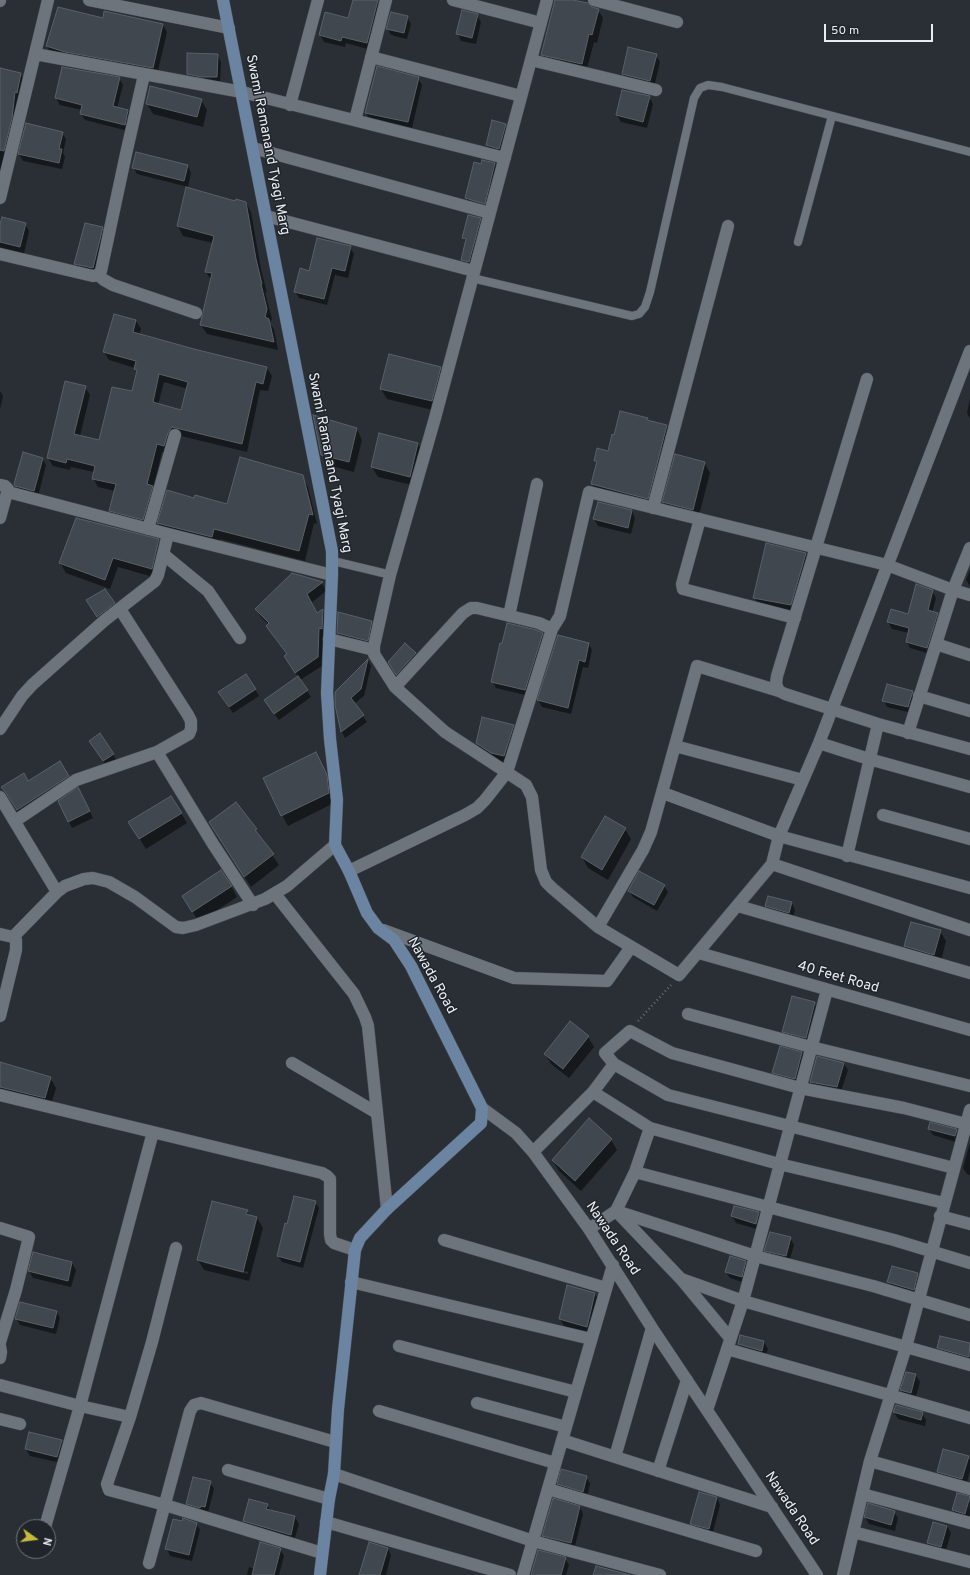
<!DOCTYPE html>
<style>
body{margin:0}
#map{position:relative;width:970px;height:1575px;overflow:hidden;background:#292f35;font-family:Overpass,sans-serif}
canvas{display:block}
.north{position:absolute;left:16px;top:1519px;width:40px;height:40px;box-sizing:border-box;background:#1f252b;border:1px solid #70757a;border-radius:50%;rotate:104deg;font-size:11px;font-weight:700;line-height:16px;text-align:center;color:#e9ecf1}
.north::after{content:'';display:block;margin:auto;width:14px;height:18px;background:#c8bb3b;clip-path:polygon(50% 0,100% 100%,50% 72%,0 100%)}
.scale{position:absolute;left:824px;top:24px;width:109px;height:18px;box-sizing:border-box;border:2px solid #e9ecf1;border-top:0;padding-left:5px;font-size:12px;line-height:14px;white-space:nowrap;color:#e9ecf1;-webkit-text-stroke:3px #1f252b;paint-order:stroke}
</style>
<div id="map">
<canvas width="970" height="1575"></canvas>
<div class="north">N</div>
<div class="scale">50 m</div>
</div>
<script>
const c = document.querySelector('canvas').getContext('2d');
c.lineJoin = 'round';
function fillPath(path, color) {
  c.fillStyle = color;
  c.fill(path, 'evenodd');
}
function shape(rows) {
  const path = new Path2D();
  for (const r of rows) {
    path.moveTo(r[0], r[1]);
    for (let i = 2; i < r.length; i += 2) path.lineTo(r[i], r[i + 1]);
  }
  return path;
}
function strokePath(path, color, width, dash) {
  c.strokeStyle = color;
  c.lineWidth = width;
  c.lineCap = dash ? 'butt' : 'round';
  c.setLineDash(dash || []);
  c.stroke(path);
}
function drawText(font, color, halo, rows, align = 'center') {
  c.font = font + ' Overpass,sans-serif';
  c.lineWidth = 3;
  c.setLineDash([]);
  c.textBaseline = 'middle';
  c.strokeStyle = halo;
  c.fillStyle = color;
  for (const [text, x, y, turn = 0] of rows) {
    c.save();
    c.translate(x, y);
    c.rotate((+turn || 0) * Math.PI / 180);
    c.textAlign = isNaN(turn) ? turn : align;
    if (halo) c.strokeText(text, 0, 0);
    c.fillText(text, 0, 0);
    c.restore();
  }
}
const shadow = shape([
 [354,0,370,0,377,2,381,8,371,50,346,43,345,47,324,42,320,35,326,13,349,19],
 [556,0,577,0,578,2,598,10,603,18,597,43,594,42,586,72,547,63,542,55],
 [58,8,103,19,163,25,167,32,157,75,51,54,47,46],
 [477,15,481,22,476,44,461,41,458,34],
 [407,17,411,24,407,39,391,35,387,28],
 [217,55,221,62,220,84,192,81,188,74],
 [656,55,660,62,654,87,627,81,623,74],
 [0,69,20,74,25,82,0,173],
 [119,78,123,85,117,108,128,111,132,118,128,131,85,120,81,114,82,110,60,105,56,98],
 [418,78,422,85,412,128,370,119,366,113],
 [649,97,653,104,647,128,621,122,617,115],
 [201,100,207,110,203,127,153,114,147,104],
 [493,122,505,125,509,131,503,155,491,152,487,145],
 [62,133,66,139,63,153,65,157,62,169,23,161,19,154],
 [483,161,495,164,499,171,488,210,470,205,466,198],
 [470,199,490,204,489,206,470,201],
 [188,166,191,173,188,187,137,174,133,167],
 [246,202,251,212,261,269,267,293,265,292,272,319,270,323,274,329,278,350,207,334,201,325,211,280,206,272,213,243,183,236,178,226,236,203],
 [480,219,484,226,473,268,465,266,462,260,466,242,463,238],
 [25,224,29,231,24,254,0,248,0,228],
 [102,228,106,235,97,274,79,270,75,264],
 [350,247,354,254,348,278,335,275,327,305,299,298,295,292,310,272],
 [136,321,141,329,139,335,194,350,267,368,272,376,268,391,260,390,247,452,177,435,169,453,162,452,153,488,157,495,147,528,115,519,110,511,115,491,98,487,93,478,94,472,71,467,70,470,53,466,48,458,85,387,90,395,80,436,100,441,133,393,137,373,135,368,109,360,104,352],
 [164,382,188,389,182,411,158,405],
 [440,367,446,378,437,411,387,399,381,389],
 [0,391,3,396,0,409],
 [970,399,970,419,967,413],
 [647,419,649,421,667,426,671,434,652,506,597,492,592,484,597,464,595,461,609,452],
 [357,429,362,440,354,472,328,465,322,454],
 [418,444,424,454,416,486,378,477,372,467],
 [43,459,46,465,38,497,20,493,15,484],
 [704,462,710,473,698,519,669,512,663,502],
 [302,476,308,487,317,524,314,523,305,561,220,539,217,547,164,534,158,523,195,499,228,505],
 [632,511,635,518,631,534,598,526,594,519],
 [158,540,164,550,157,578,118,567,110,589,66,573,60,563],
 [767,544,806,554,811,563,795,613,759,606,754,597],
 [970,570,970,586,966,580],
 [293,574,322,583,326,591,311,603,317,614,323,610,327,618,326,637,323,636,322,666,300,680,311,697,279,720,269,707,298,677,290,664,287,655,272,634,269,625,261,617,256,609],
 [932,591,936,598,932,613,937,614,941,620,930,654,910,648,907,642,909,633,892,629,888,622,909,615],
 [88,601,114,603,118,610,101,623],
 [371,622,375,629,371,647,342,639,338,633],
 [542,634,546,641,529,696,496,688,492,681],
 [589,644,592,650,588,668,583,667,571,714,542,707,538,700],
 [415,653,419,660,400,680,393,669],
 [368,660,371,666,364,696,354,704,367,722,345,738,342,732,336,693],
 [246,675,259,696,233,713,223,699],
 [913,692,917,698,912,713,887,707,884,700],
 [513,726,519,736,510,766,483,753,477,743],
 [94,748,113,754,117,761,107,767],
 [321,764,332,786,334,803,288,826,282,815],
 [68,776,72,783,21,816,2,788],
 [82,795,93,818,72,828,59,802],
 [236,803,279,865,251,887,210,823],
 [181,813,187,823,146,849,136,833],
 [605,818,625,829,631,839,608,880,588,868,582,857],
 [231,886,237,897,199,922,183,897],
 [664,886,668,892,657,911,633,897,629,891],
 [792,903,795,910,793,919,770,913,766,906],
 [940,931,946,941,940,965,911,956,905,946],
 [814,1003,818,1010,810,1044,787,1038,783,1031],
 [588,1037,594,1047,569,1078,551,1064,545,1054],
 [780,1048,802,1053,806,1060,799,1085,777,1079,773,1073],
 [818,1057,844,1064,848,1070,840,1094,815,1089,811,1082],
 [0,1065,50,1078,56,1088,50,1108,0,1094],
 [929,1129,956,1130,960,1137,959,1143,933,1135],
 [611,1140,617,1150,581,1191,559,1171,553,1161],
 [970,1143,970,1175,967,1174,963,1168],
 [315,1202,319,1208,303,1268,282,1262,278,1256,288,1225],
 [247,1211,250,1216,257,1218,263,1228,249,1281,204,1270,198,1260],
 [204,1261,248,1272,248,1274,204,1263],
 [759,1213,762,1220,760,1230,736,1223,732,1216],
 [790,1238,794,1245,789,1262,769,1257,765,1250],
 [745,1262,749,1268,745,1283,730,1278,726,1272],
 [72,1263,76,1270,71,1287,33,1278,29,1271],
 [918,1274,921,1281,917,1296,892,1289,888,1282],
 [568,1286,595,1294,601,1304,592,1336,566,1329,560,1319],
 [57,1312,60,1318,56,1334,20,1325,16,1318],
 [741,1336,764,1342,768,1349,765,1357,742,1351,739,1344],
 [941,1337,970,1344,970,1362,942,1355,938,1348],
 [907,1373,916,1375,920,1382,915,1400,905,1397,901,1390],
 [894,1412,922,1413,926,1420,925,1426,898,1419],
 [62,1441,65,1448,61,1463,30,1456,26,1449],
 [968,1457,970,1460,970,1471,966,1485,942,1478,938,1472],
 [586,1477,590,1483,587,1498,562,1490,558,1484],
 [210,1482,214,1489,208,1513,191,1510,187,1504],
 [969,1497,970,1515,969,1520,957,1517,953,1510],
 [717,1498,720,1505,712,1535,695,1530,691,1523],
 [267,1505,271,1511,295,1517,299,1524,294,1541,248,1528,244,1521],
 [580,1507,583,1514,574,1550,547,1542,543,1536],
 [894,1512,898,1518,895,1531,869,1524,865,1517],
 [196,1523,200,1530,192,1561,170,1556,167,1549],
 [947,1526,951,1533,945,1553,932,1550,928,1543],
 [280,1549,284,1556,279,1575,280,1575,247,1575,249,1567,255,1569],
 [388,1549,391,1555,386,1575,360,1575],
 [565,1558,569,1565,566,1575,532,1575]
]);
const building = shape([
 [353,0,378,0,367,43,342,37,341,41,319,35,325,12,348,18,353,0],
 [555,0,573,0,588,3,592,7,599,9,592,35,589,34,582,64,541,55,555,0],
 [58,7,103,18,104,11,163,24,153,68,65,52,46,46,58,7],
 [462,10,478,14,472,38,456,34,462,10],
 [391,12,408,16,404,33,386,29,391,12],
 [628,47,657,54,650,81,622,74,628,47],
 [187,53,218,54,217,77,201,77,187,74,187,53],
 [377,66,419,77,408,122,365,113,377,66],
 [62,67,120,77,113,106,128,110,125,125,80,114,82,105,55,98,62,67],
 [0,68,21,73,17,93,15,92,12,118,4,151,0,150,0,68],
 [150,86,202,99,197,117,146,104,150,86],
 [622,90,650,96,643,122,616,115,622,90],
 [492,120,506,124,499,149,486,145,492,120],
 [26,123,63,132,59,149,62,149,59,163,18,154,26,123],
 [136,152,188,165,184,181,132,168,136,152],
 [482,160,495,163,485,204,465,198,474,162,481,164,482,160],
 [186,187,235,201,236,199,246,202,256,259,262,284,261,284,267,309,265,317,269,319,274,342,200,325,212,273,205,272,214,236,177,226,186,187],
 [468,215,481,218,469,262,461,260,466,239,462,238,468,215],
 [2,217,26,223,20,247,0,242,0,224,2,217],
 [85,223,103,227,93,268,74,264,85,223],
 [317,238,351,246,345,271,332,268,324,299,294,292,300,268,309,271,317,238],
 [114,314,136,320,133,332,194,349,267,367,263,384,256,382,242,444,172,427,168,433,164,446,157,444,147,484,153,486,143,520,109,511,116,484,92,479,95,466,67,459,66,463,47,458,65,381,86,386,74,434,99,440,112,387,132,391,137,370,134,369,136,361,103,352,114,314],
 [159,374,188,382,181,410,153,402,159,374],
 [389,354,441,367,432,401,380,389,389,354],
 [620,411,648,418,647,420,667,425,648,499,591,484,597,461,594,461,597,448,608,451,612,434,614,435,620,411],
 [313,415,357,428,349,462,321,455,313,415],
 [379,433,418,443,410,477,371,467,379,433],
 [23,452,43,458,34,491,15,486,14,484,23,452],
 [675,454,705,462,693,510,662,502,675,454],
 [240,457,303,475,313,515,309,514,299,551,214,529,212,537,157,523,167,490,194,498,195,495,227,504,240,457],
 [598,502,632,510,628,528,593,519,598,502],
 [76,518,159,539,152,569,113,558,105,580,59,563,76,518],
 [766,543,806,553,791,605,753,598,766,543],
 [292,573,323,582,307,594,317,613,323,609,322,629,319,628,318,657,295,673,284,656,287,654,266,626,269,623,255,609,292,573],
 [916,584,933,590,928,610,938,613,927,648,906,642,909,628,887,622,891,609,908,614,916,584],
 [105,589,115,603,97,617,86,600,105,589],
 [338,612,372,621,368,641,337,633,338,612],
 [507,623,537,630,543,633,525,690,491,682,500,643,502,643,507,623],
 [558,635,589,643,585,662,579,660,568,708,537,700,558,635],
 [405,643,416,653,396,675,388,662,405,643],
 [368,659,361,689,351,698,364,715,341,732,335,705,335,692,368,659],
 [246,674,256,689,229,707,218,692,246,674],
 [298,676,308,690,274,714,264,700,298,676],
 [887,684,913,691,908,707,882,701,887,684],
 [482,717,514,725,504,756,491,753,476,743,482,717],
 [100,733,114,754,103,761,89,741,100,733],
 [316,752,327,775,329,793,281,816,263,778,316,752],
 [60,761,69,776,17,810,6,793,1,787,24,773,28,781,60,761],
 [78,787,90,811,68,822,58,801,78,787],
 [171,796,182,813,139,839,128,822,171,796],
 [236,802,257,829,255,830,274,854,244,877,209,822,236,802],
 [605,816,626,828,602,870,581,857,605,816],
 [221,870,232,886,192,912,182,896,221,870],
 [639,871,665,885,654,905,628,891,639,871],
 [768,896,792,902,789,913,765,906,768,896],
 [911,922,941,930,934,955,904,946,911,922],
 [792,996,815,1002,806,1038,782,1032,792,996],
 [570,1021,589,1036,563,1069,544,1054,570,1021],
 [780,1046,802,1052,795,1079,772,1073,780,1046],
 [817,1056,844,1063,837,1087,810,1082,817,1056],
 [0,1062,51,1077,45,1098,0,1087,0,1062],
 [589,1118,612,1139,575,1181,552,1160,589,1118],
 [930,1122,957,1129,955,1136,928,1129,930,1122],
 [294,1196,316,1201,300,1262,277,1256,285,1223,287,1224,294,1196],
 [212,1201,248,1210,246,1214,257,1217,243,1272,197,1260,212,1201],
 [734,1206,759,1212,756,1224,731,1216,734,1206],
 [770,1232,791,1237,786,1256,764,1251,770,1232],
 [33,1252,72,1262,68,1281,28,1271,33,1252],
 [730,1256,746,1261,742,1277,725,1272,730,1256],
 [892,1266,918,1273,914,1290,887,1282,892,1266],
 [567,1285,595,1293,587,1327,559,1319,567,1285],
 [20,1302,57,1311,53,1328,15,1319,20,1302],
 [740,1335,764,1341,762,1351,738,1344,740,1335],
 [940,1336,970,1343,969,1357,937,1348,940,1336],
 [906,1372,916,1374,911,1393,900,1390,906,1372],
 [896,1405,923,1412,921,1420,893,1412,896,1405],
 [29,1432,62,1440,57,1457,25,1449,29,1432],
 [943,1449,969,1456,962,1479,937,1472,943,1449],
 [561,1469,587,1476,583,1492,557,1484,561,1469],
 [193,1477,211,1481,205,1507,201,1506,200,1508,186,1504,193,1477],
 [699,1492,717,1497,709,1529,690,1524,699,1492],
 [957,1493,970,1496,965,1514,952,1510,957,1493],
 [553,1498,580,1506,571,1543,542,1536,553,1498],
 [249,1499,268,1504,266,1509,295,1516,291,1535,243,1521,249,1499],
 [868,1503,895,1511,891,1525,864,1517,868,1503],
 [183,1518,197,1523,189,1555,165,1549,173,1519,182,1521,183,1518],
 [933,1522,947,1526,941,1547,927,1543,933,1522],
 [260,1542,281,1548,274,1575,252,1575,260,1542],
 [369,1542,388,1548,380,1575,359,1575,369,1542],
 [538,1550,566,1557,561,1575,531,1575,538,1550],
 [596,1566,630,1575,593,1575,596,1566]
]);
const path = shape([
 [638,1021,671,985]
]);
const lane = shape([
 [798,242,832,116],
 [472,278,632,316,639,314,645,307,650,292,694,98,700,88,708,85,722,87,970,152],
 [333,561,383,573]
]);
const street = shape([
 [89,0,229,28],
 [453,0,541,23],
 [547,0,435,418,390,575,374,646,374,654,395,687,445,732,526,785,532,797,541,870,546,882,552,888,598,927,679,975,772,864,779,836,819,743,970,351],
 [594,0,677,22],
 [0,1,0,0],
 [35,54,242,92,505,158],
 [371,57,521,96],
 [531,60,656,90],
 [290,105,318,0],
 [355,120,386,0],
 [253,148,490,213],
 [0,198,48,0],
 [266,216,474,271],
 [0,254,93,276,98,275,101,271,126,154,144,75],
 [98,275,104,280,113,285,196,313],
 [867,379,777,676,776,684,779,691,785,694,878,724,970,749],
 [0,485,5,486,8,489,0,518],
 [8,492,168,534,332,575],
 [653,508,728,226],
 [700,519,682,584,683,589,795,618],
 [148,529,175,435],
 [163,554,208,591,240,638],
 [509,616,537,484],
 [329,639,374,650],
 [936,644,970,655],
 [395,687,463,613,471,608,477,608,539,623,552,629],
 [919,696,970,711],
 [0,729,22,696,32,685,105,620,155,581,158,575,168,534],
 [908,733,953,590,970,548],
 [819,743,869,759,970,787],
 [675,746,803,780],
 [157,752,213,844,253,905],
 [663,793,779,836,970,888],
 [0,797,57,892],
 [883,815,970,839],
 [15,821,76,780,157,752,189,734,191,729,191,721,188,715,120,609],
 [847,856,878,724],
 [772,864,970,930],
 [349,871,465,815,477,808,485,800,507,772,552,629,560,616,589,492,887,565,953,590,970,595],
 [275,894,354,994,365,1017,368,1026,387,1209],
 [738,906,970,973],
 [598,927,643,850,651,832,697,666,779,691],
 [383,930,514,978,607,981,631,947],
 [0,934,13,937],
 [13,937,57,892,65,886,84,879,93,878,109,882,135,897,176,927,183,928,196,925,265,899,287,886,335,845],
 [699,953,970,1030],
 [688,1014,811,1047,970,1086],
 [0,1016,16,950,16,940,13,937],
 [292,1063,377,1113],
 [614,1064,668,1095,954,1168],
 [593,1092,650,1128,779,1164,944,1203],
 [0,1095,322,1173,327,1176,330,1179,330,1234,331,1240,334,1243,355,1250],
 [482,1108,516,1133,533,1152,589,1229,652,1328,817,1575],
 [533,1152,593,1092,614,1064,605,1053,630,1031,672,1053,800,1088,904,1108,966,1124],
 [635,1172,894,1240,970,1263],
 [616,1211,755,1256,873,1286,970,1315],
 [618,1213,681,1279,730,1338],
 [940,1216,970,1224],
 [0,1228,29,1237,16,1290,0,1342],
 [589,1229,616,1211,635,1172,650,1128],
 [444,1240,606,1288],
 [681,1279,743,1301,970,1365],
 [351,1282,591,1339],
 [0,1346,1,1352,0,1358],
 [399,1346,576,1392],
 [727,1349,970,1418],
 [0,1385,80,1406,153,1132],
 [477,1403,566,1427],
 [707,1410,743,1301,827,990],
 [379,1411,555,1463],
 [130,1417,152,1342,176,1248],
 [0,1419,20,1424],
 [562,1440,772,1507],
 [615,1457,652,1328],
 [870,1461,970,1489],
 [228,1470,329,1499],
 [658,1471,687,1380],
 [334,1474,533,1541,660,1575],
 [548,1489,756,1551],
 [862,1494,970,1523],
 [326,1522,510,1575],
 [45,1527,80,1406,130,1417,107,1484,109,1490,165,1505,322,1553],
 [853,1532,970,1562],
 [149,1563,190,1411,194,1405,201,1403,335,1442],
 [523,1575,613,1265],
 [843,1575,870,1461,906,1347,970,1110]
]);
const secondary = shape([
 [223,0,332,551,332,575,327,693,330,739,337,800,335,845,349,871,367,913,378,928,394,940,411,966,482,1108,481,1123,387,1209,360,1238,355,1250,338,1409,334,1474,329,1499,320,1575]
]);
const streetNames = [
 ["Swami Ramanand Tyagi Marg",267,145,79],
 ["Swami Ramanand Tyagi Marg",329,463,79],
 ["Nawada Road",431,976,61],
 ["40 Feet Road",838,978,16],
 ["Nawada Road",612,1239,56],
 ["Nawada Road",791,1509,56]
];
fillPath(shadow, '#0007');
fillPath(building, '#41474e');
strokePath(building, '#5a6067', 1);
strokePath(lane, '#464a50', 9);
strokePath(street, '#464a50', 13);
strokePath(secondary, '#464a50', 13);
strokePath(path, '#676c72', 2.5, [1, 3]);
strokePath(lane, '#6d747b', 8);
strokePath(street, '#6d747b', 12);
strokePath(secondary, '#6a84a2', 12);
drawText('14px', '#e9ecf1', '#1f252b', streetNames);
</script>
